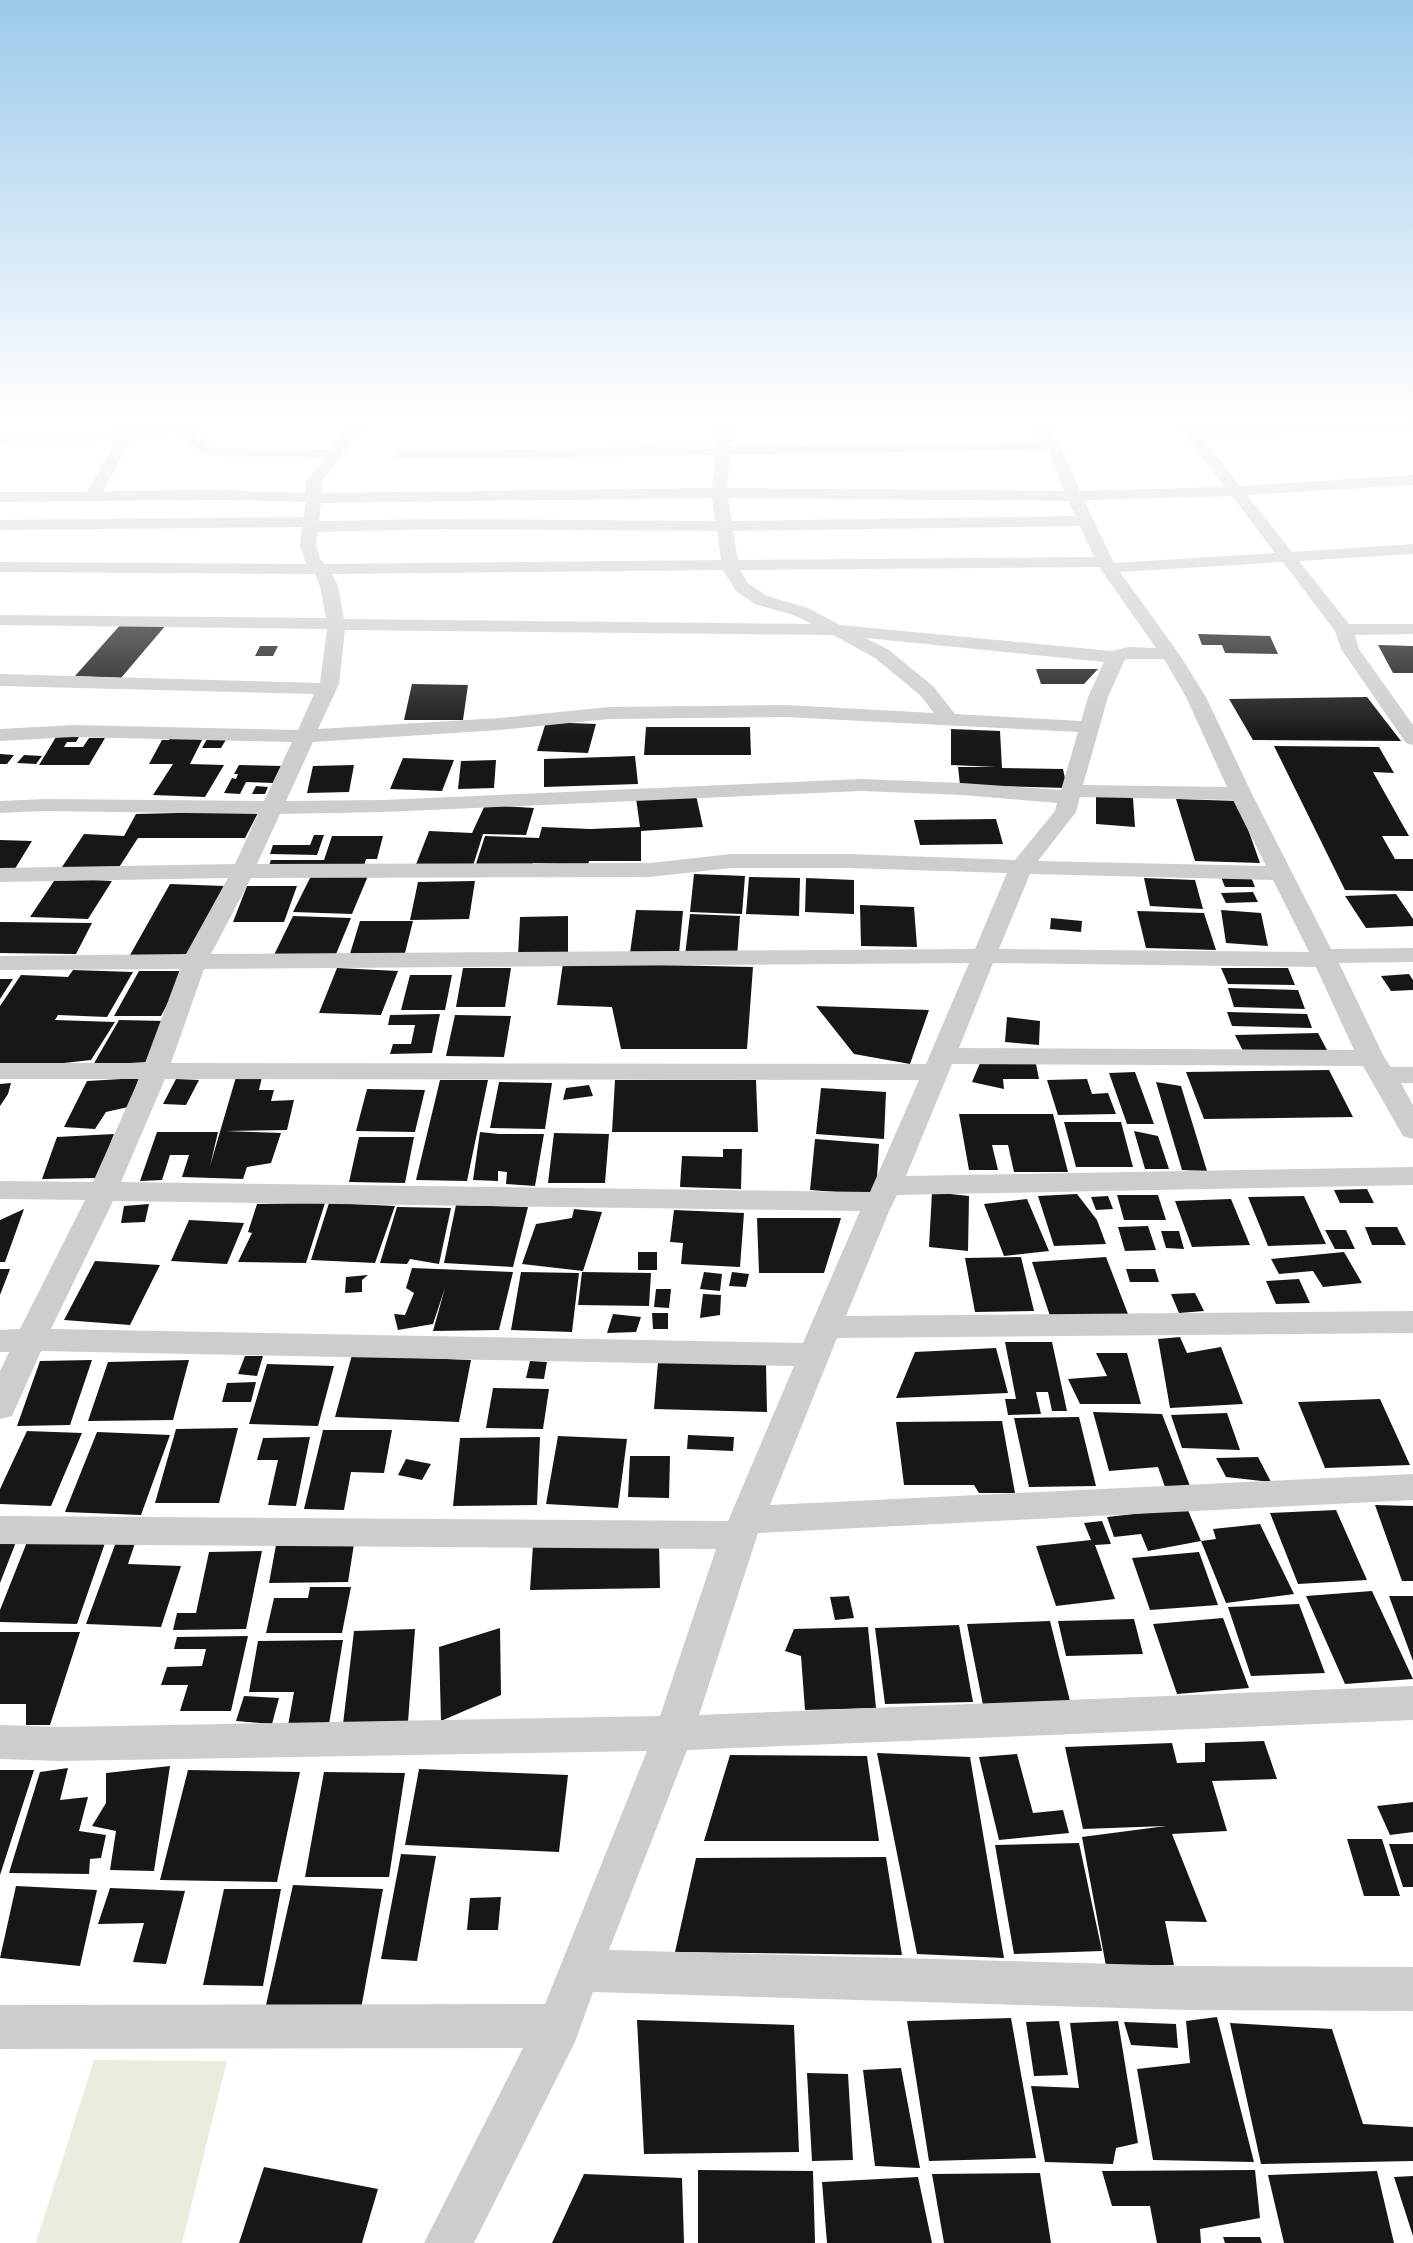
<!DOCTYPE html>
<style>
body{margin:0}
canvas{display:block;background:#fff}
</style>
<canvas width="1413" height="2243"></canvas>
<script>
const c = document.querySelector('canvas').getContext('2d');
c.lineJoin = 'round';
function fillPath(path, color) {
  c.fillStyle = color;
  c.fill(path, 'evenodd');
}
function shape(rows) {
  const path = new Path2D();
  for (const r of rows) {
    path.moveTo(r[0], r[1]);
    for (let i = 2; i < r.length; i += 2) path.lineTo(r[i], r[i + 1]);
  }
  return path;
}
const green = shape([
 [94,2060,227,2061,182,2243,36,2243]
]);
const building = shape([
 [122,623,166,625,121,678,75,676],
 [1198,634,1270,636,1278,654,1225,653,1222,645,1202,645],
 [1378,645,1413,646,1413,673,1393,673],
 [260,646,278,646,273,656,255,656],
 [1036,669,1098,669,1084,684,1041,684],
 [412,684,468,685,463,720,404,720],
 [1367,697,1401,741,1253,740,1229,699],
 [546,722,596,724,588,753,537,751],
 [646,727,750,727,751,755,644,755],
 [951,729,1000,731,1002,768,1063,769,1067,788,960,785,958,767,996,767,951,765],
 [171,736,204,736,190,764,224,765,205,797,153,795,173,764,149,764,162,740,169,740],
 [56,737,79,737,76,742,67,742,64,747,83,747,89,738,105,738,89,765,39,765],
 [208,737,227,738,221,748,202,748],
 [1274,746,1379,747,1394,773,1373,772,1409,836,1382,836,1395,859,1413,859,1413,891,1345,890],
 [0,754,14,755,7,764,0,764],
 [24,755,42,756,36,764,17,763],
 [635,756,638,784,544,787,544,759],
 [403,758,454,760,442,791,390,789],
 [496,760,494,788,458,789,461,761],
 [239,765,282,766,273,783,246,782,240,794,224,793,232,778,236,779,238,774,234,774],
 [354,765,349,792,307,793,313,766],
 [256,786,268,787,265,794,252,794],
 [696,795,703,827,641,831,641,861,589,861,588,865,533,863,531,867,475,867,485,836,539,838,542,827,590,829,640,827,636,798],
 [1096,795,1133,798,1135,827,1096,824],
 [1176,799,1238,801,1260,863,1195,861],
 [485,805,534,808,526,835,483,834,472,869,415,867,429,831,472,833],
 [259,811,245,838,138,838,116,872,60,870,84,834,124,836,136,814],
 [996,819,1003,844,920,845,914,820],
 [314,835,324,835,317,855,270,854,273,845,310,845],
 [332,836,383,836,377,859,366,859,364,866,268,868,271,860,324,860],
 [0,840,32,841,13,872,0,872],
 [312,874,368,876,352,914,293,912],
 [694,874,745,876,742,914,690,912],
 [749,877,800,878,799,916,746,914],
 [1221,877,1251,877,1255,887,1225,887],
 [56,878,112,881,88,919,30,917],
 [806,878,854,880,854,914,805,912],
 [1144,878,1195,880,1203,909,1150,906],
 [475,881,469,919,410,920,418,882],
 [170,884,224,886,186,958,130,955],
 [247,886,297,886,284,922,233,922],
 [1253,892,1258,902,1226,903,1221,893],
 [1396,894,1413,919,1413,926,1366,928,1345,896],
 [860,905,914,907,917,947,861,946],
 [636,910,683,911,679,954,630,953],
 [1221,910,1261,913,1268,946,1226,943],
 [1137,911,1204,913,1216,950,1146,948],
 [690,914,740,916,737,957,685,955],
 [293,916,351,918,334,959,273,957],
 [568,916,568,955,518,956,520,917],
 [1051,918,1082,921,1081,932,1050,929],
 [360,921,413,921,404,957,349,957],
 [0,922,92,923,76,954,0,953],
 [563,963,753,967,747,1049,621,1049,612,1007,557,1005],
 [337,968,398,971,381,1015,319,1013],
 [463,968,511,968,505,1007,456,1007],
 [1221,968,1288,968,1295,985,1228,984],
 [73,970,133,972,107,1017,58,1015,55,1020,115,1022,91,1060,28,1067,0,1067,0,1006,21,975,68,977],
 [139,971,185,971,161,1016,114,1016],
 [1409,974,1413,980,1413,990,1391,991,1381,976],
 [410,975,452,975,445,1010,401,1010],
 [0,979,13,979,0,999],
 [1228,988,1298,990,1305,1009,1234,1007],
 [816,1006,929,1010,910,1064,854,1054],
 [1227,1012,1307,1014,1312,1028,1232,1026],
 [440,1014,432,1053,390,1054,393,1044,411,1044,415,1025,388,1025,390,1015],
 [455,1015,511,1016,504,1057,446,1056],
 [1007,1017,1040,1021,1039,1045,1005,1042],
 [119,1020,166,1021,149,1062,93,1065],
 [1318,1033,1327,1050,1243,1051,1235,1035],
 [980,1063,1036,1064,1039,1079,1003,1079,1004,1089,972,1082],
 [1329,1070,1353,1117,1204,1119,1186,1072],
 [1135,1072,1154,1124,1127,1124,1109,1073],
 [236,1077,262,1077,259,1090,274,1090,271,1101,294,1100,287,1130,225,1131,281,1133,271,1163,247,1167,243,1179,182,1177,189,1155,170,1155,162,1180,140,1181,157,1132,218,1132,210,1166],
 [139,1078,128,1107,106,1112,95,1129,64,1127,87,1081],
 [176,1079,199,1080,186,1105,163,1104],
 [1087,1079,1092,1094,1108,1093,1116,1114,1058,1115,1047,1080],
 [440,1080,488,1080,467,1181,416,1180],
 [615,1080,756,1080,758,1132,612,1132],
 [499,1082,552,1083,545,1129,490,1128],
 [1156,1082,1181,1086,1207,1171,1182,1170],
 [11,1083,8,1094,0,1106,0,1084],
 [589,1085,593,1096,563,1100,566,1088],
 [821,1088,886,1092,884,1139,816,1134],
 [367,1089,425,1090,415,1132,356,1131],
 [959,1114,1053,1114,1068,1172,1014,1172,1008,1145,992,1145,998,1170,969,1170],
 [1064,1122,1121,1122,1133,1167,1076,1167],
 [1134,1131,1158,1136,1169,1169,1145,1169],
 [480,1132,499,1134,544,1134,535,1186,506,1184,507,1172,498,1171,498,1181,473,1180],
 [554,1133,609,1134,605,1183,548,1183],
 [114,1134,97,1178,42,1179,57,1137],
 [359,1137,414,1137,405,1183,349,1182],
 [815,1139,879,1144,876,1195,810,1190],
 [723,1149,742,1149,741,1189,680,1187,682,1156,723,1157],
 [1367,1189,1374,1203,1340,1203,1334,1190],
 [932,1192,969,1196,968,1251,929,1247],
 [1077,1194,1097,1220,1106,1244,1054,1246,1038,1196],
 [1117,1195,1158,1195,1166,1220,1124,1220],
 [1108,1196,1113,1209,1096,1210,1091,1197],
 [1304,1196,1326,1244,1268,1246,1248,1197],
 [1027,1199,1049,1251,1004,1256,984,1204],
 [1231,1199,1250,1245,1192,1247,1175,1201],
 [325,1203,306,1263,238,1262,252,1233,248,1232,257,1204],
 [329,1203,395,1206,375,1263,311,1260],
 [149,1204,145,1222,121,1223,124,1206],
 [456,1205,528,1207,513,1267,444,1263],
 [397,1207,451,1208,439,1264,410,1259,407,1264,380,1263],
 [24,1209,5,1262,0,1262,0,1220],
 [574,1209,602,1212,583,1271,522,1264,536,1224,572,1218],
 [674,1210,744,1213,740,1267,681,1264,683,1243,670,1242],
 [757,1218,841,1218,824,1273,759,1273],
 [189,1220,244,1223,227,1264,171,1261],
 [1148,1226,1156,1250,1125,1251,1118,1227],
 [1365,1227,1397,1227,1406,1245,1372,1245],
 [1325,1230,1346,1230,1355,1249,1335,1249],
 [1161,1231,1179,1231,1184,1249,1166,1248],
 [638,1252,657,1252,657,1270,638,1270],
 [1344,1252,1362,1283,1323,1287,1313,1271,1279,1274,1271,1259],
 [1021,1257,1034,1311,975,1312,965,1258],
 [1106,1257,1128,1314,1051,1319,1032,1262],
 [95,1261,160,1265,130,1325,64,1320],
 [412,1268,513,1272,499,1330,433,1331,445,1288,433,1324,398,1330,394,1314,405,1315,414,1293,406,1288],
 [0,1269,10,1269,0,1295],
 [1126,1269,1155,1269,1159,1282,1130,1282],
 [521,1272,579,1273,572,1332,511,1330],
 [582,1272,651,1273,649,1306,578,1305],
 [704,1272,722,1274,720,1291,700,1289],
 [732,1272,749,1274,746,1287,729,1286],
 [368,1275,362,1280,362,1292,345,1293,346,1277],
 [1299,1279,1310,1303,1276,1304,1266,1281],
 [656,1289,671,1289,669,1308,654,1307],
 [1195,1293,1204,1311,1179,1313,1171,1294],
 [703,1294,721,1295,720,1315,700,1318],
 [652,1313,668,1313,668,1329,653,1329],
 [613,1314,641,1317,636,1332,607,1333],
 [1180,1337,1187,1353,1221,1347,1243,1404,1170,1408,1158,1339],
 [1005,1342,1052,1342,1067,1411,1052,1411,1048,1392,1036,1392,1041,1414,1008,1415,1005,1399,1016,1399],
 [996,1348,1008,1393,896,1398,915,1352],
 [1096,1353,1127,1353,1141,1404,1080,1404,1068,1379,1107,1376],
 [352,1355,471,1360,459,1422,335,1417],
 [245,1356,263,1356,257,1376,238,1374],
 [92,1360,70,1425,17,1426,40,1361],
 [189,1360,173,1420,88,1421,108,1362],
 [530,1361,547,1362,544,1379,526,1378],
 [658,1362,766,1365,767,1412,654,1409],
 [267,1364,334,1366,318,1426,249,1424],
 [256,1382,251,1402,222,1402,227,1383],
 [493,1388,549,1389,543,1429,486,1428],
 [1380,1399,1410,1465,1325,1468,1298,1402],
 [1093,1412,1162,1414,1190,1486,1165,1487,1158,1467,1109,1471],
 [1227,1413,1240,1450,1182,1448,1171,1415],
 [1079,1417,1096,1486,1029,1487,1014,1418],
 [1002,1421,1015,1493,979,1493,974,1485,904,1485,896,1422],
 [238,1428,219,1503,155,1503,176,1429],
 [323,1430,392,1430,384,1473,351,1472,344,1510,304,1509],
 [27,1431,82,1433,51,1506,0,1504,0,1489],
 [97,1432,170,1435,141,1515,65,1512],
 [688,1435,734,1437,733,1451,687,1449],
 [558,1436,627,1439,618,1508,546,1504],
 [310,1437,296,1506,268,1505,278,1460,257,1460,263,1438],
 [540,1437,537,1505,453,1506,460,1438],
 [630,1456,670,1456,669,1498,628,1497],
 [1258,1457,1271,1482,1226,1477,1216,1458],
 [406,1459,431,1464,422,1480,398,1475],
 [1375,1505,1413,1506,1413,1581,1402,1581],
 [1187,1508,1201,1541,1216,1539,1213,1529,1260,1524,1294,1594,1226,1603,1201,1541,1148,1551,1141,1534,1114,1537,1107,1517],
 [1336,1510,1367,1580,1298,1584,1270,1513],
 [1102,1521,1111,1544,1095,1545,1115,1599,1056,1606,1036,1546,1091,1540,1084,1523],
 [0,1542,16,1542,0,1583],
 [27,1542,105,1543,77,1624,0,1622,0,1610],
 [116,1542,135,1543,128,1564,181,1566,161,1627,86,1624],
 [659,1543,660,1588,530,1590,533,1545],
 [354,1544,348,1582,269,1583,276,1545],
 [262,1551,246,1629,173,1630,177,1613,196,1613,209,1552],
 [1199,1552,1218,1605,1150,1610,1132,1558],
 [310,1587,351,1587,342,1633,266,1633,274,1598,308,1598],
 [1372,1591,1413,1679,1345,1684,1306,1596],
 [849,1596,854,1618,835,1620,830,1597],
 [1389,1596,1413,1596,1413,1661],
 [1299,1604,1325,1673,1251,1676,1228,1607],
 [1223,1618,1249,1688,1177,1694,1153,1624],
 [1134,1619,1143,1654,1066,1656,1058,1621],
 [1050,1621,1070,1701,983,1705,967,1624],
 [959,1625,973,1702,885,1704,875,1628],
 [868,1627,876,1708,805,1710,801,1656,785,1651,794,1629],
 [500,1628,501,1695,441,1721,439,1647],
 [415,1629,408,1722,343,1724,354,1631],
 [0,1632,80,1632,50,1725,26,1725,26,1704,0,1704],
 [248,1636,231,1711,180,1711,188,1685,161,1685,167,1667,202,1666,206,1649,174,1649,177,1637],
 [343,1640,328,1730,287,1731,294,1692,249,1692,258,1641],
 [244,1696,279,1698,272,1724,236,1721],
 [1264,1741,1277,1779,1212,1781,1227,1831,1172,1834,1207,1922,1165,1921,1174,1965,1106,1966,1082,1837,1166,1826,1083,1829,1065,1747,1172,1743,1177,1763,1205,1762,1205,1743],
 [877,1753,970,1757,1004,1958,917,1954],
 [1017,1754,1033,1813,1063,1810,1069,1833,999,1840,979,1757],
 [730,1755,867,1756,879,1841,704,1841],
 [170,1766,154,1871,110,1870,116,1831,92,1826,106,1803,106,1773],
 [68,1768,60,1800,88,1797,79,1831,106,1835,101,1858,90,1859,89,1874,9,1873,40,1772],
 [419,1769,568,1775,559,1852,405,1845],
 [0,1770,34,1770,0,1875],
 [188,1770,300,1772,277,1882,160,1880],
 [324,1772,405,1773,389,1877,305,1877],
 [1413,1802,1413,1832,1390,1835,1377,1806],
 [1347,1839,1382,1839,1400,1896,1364,1896],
 [1079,1843,1102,1951,1014,1954,995,1845],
 [1389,1844,1413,1844,1413,1887,1403,1887],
 [401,1854,436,1856,417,1961,381,1959],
 [886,1857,902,1955,675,1952,696,1858],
 [293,1885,383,1889,361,2009,266,2005],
 [16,1886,97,1890,80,1966,0,1958],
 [110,1888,185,1891,166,1964,133,1962,144,1923,98,1924],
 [224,1889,281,1889,263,1986,203,1985],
 [501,1897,498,1930,467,1930,470,1898],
 [1217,2017,1254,2162,1153,2160,1137,2069,1190,2063,1186,2021],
 [1011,2018,1036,2158,929,2161,907,2021],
 [637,2020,794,2025,799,2152,644,2154],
 [1059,2021,1068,2075,1034,2076,1026,2022],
 [1118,2021,1138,2143,1116,2148,1113,2164,1045,2162,1031,2086,1079,2088,1070,2023],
 [1124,2022,1176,2024,1178,2048,1131,2045],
 [1230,2023,1332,2029,1363,2124,1413,2127,1413,2161,1261,2164],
 [901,2068,920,2168,875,2166,863,2070],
 [807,2073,848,2074,853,2160,812,2161],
 [264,2167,378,2189,362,2243,239,2243],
 [698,2170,813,2171,815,2243,698,2243],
 [1255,2170,1260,2218,1200,2229,1201,2243,1157,2243,1150,2206,1112,2206,1102,2171],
 [1377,2171,1394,2243,1284,2243,1268,2175],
 [1040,2173,1051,2243,944,2243,932,2174],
 [584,2174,682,2178,684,2243,552,2243],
 [1413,2176,1413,2236,1394,2177],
 [918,2177,932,2243,827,2243,822,2182],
 [1223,2237,1260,2237,1262,2243,1225,2243]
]);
const minor = shape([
 [165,424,196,424,194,427,188,428,214,448,332,449,351,424,365,424,321,483,321,493,712,488,715,455,403,459,398,458,396,455,398,452,403,451,716,446,718,424,732,424,730,446,1044,442,1032,424,1046,424,1061,446,1080,491,1225,487,1177,424,1193,426,1413,424,1413,430,1199,434,1240,486,1413,475,1413,485,1247,495,1292,552,1413,544,1413,554,1299,561,1349,624,1413,624,1413,634,1355,635,1359,649,1413,725,1413,745,1406,743,1341,649,1335,631,1283,562,1120,572,1179,654,1206,697,1252,794,1331,949,1413,948,1413,962,1339,963,1384,1057,1391,1067,1413,1067,1413,1083,1401,1083,1413,1105,1413,1139,1403,1136,1363,1066,952,1064,906,1176,1413,1167,1413,1185,897,1195,890,1209,846,1316,1413,1311,1413,1333,837,1338,770,1505,1413,1474,1413,1500,758,1533,699,1715,1413,1686,1413,1720,687,1750,609,1950,1187,1966,1413,1967,1413,2011,1187,2010,593,1992,575,2042,474,2243,424,2243,523,2048,0,2049,0,2005,545,2004,647,1751,60,1761,0,1759,0,1725,60,1727,660,1716,716,1549,0,1544,0,1516,728,1521,794,1366,41,1351,12,1416,0,1419,0,1371,9,1352,0,1352,0,1330,20,1329,85,1200,0,1199,0,1181,93,1182,139,1079,0,1079,0,1063,145,1063,180,969,0,970,0,956,186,954,228,878,0,882,0,868,235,864,258,814,45,811,0,813,0,801,45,799,264,801,292,742,73,737,0,741,0,729,73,725,298,730,314,694,0,686,0,674,320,683,327,629,0,625,0,615,326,618,320,586,315,574,0,572,0,562,306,564,300,545,302,527,0,530,0,520,304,517,305,502,223,500,0,502,0,492,87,492,116,440,0,443,0,435,126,431,165,424],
 [173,431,206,455,211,456,325,457,305,483,305,493,223,490,103,491,131,438,173,431],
 [1048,450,1064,491,727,488,730,455,1048,450],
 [1232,496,1275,553,1114,563,1084,500,1232,496],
 [712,498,715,521,440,519,319,521,321,503,712,498],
 [728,498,1068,501,1076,516,732,521,728,498],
 [1080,526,1094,557,738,560,733,531,1080,526],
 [440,529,717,531,721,560,325,564,320,559,316,545,318,532,440,529],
 [1099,567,1156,648,1128,647,1112,651,840,625,808,608,767,596,748,583,740,570,1099,567],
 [723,570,736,591,755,604,796,616,812,624,344,619,338,586,332,574,723,570],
 [345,630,833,635,875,658,920,695,934,713,785,705,609,707,500,718,318,729,339,684,345,630],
 [866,638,1104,662,1088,697,1081,721,955,714,934,687,889,650,866,638],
 [1125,659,1164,659,1186,697,1227,787,1083,785,1108,697,1125,659],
 [785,717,1078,732,1061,790,962,783,861,779,383,800,286,801,313,742,500,730,609,719,785,717],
 [861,791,962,795,1057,803,1055,811,1015,860,849,854,731,854,650,863,257,864,280,814,383,812,861,791],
 [1080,797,1233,800,1266,866,1038,861,1076,812,1080,797],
 [731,868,849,868,1007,873,975,949,211,954,251,878,650,877,731,868],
 [1030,874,1273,880,1309,952,999,949,1030,874],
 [969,963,926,1064,171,1063,204,969,969,963],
 [993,963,1316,967,1354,1050,959,1048,993,963],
 [165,1079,919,1080,870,1192,121,1182,165,1079],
 [113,1201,860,1211,803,1343,51,1329,113,1201]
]);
fillPath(green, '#ebecde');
fillPath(building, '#171717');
fillPath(minor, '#cdcdcd');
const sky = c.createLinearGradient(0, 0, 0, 738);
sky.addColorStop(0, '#9ccaea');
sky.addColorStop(0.57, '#fff');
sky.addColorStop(1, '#ffffff00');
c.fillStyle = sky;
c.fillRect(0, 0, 1413, 738);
</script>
